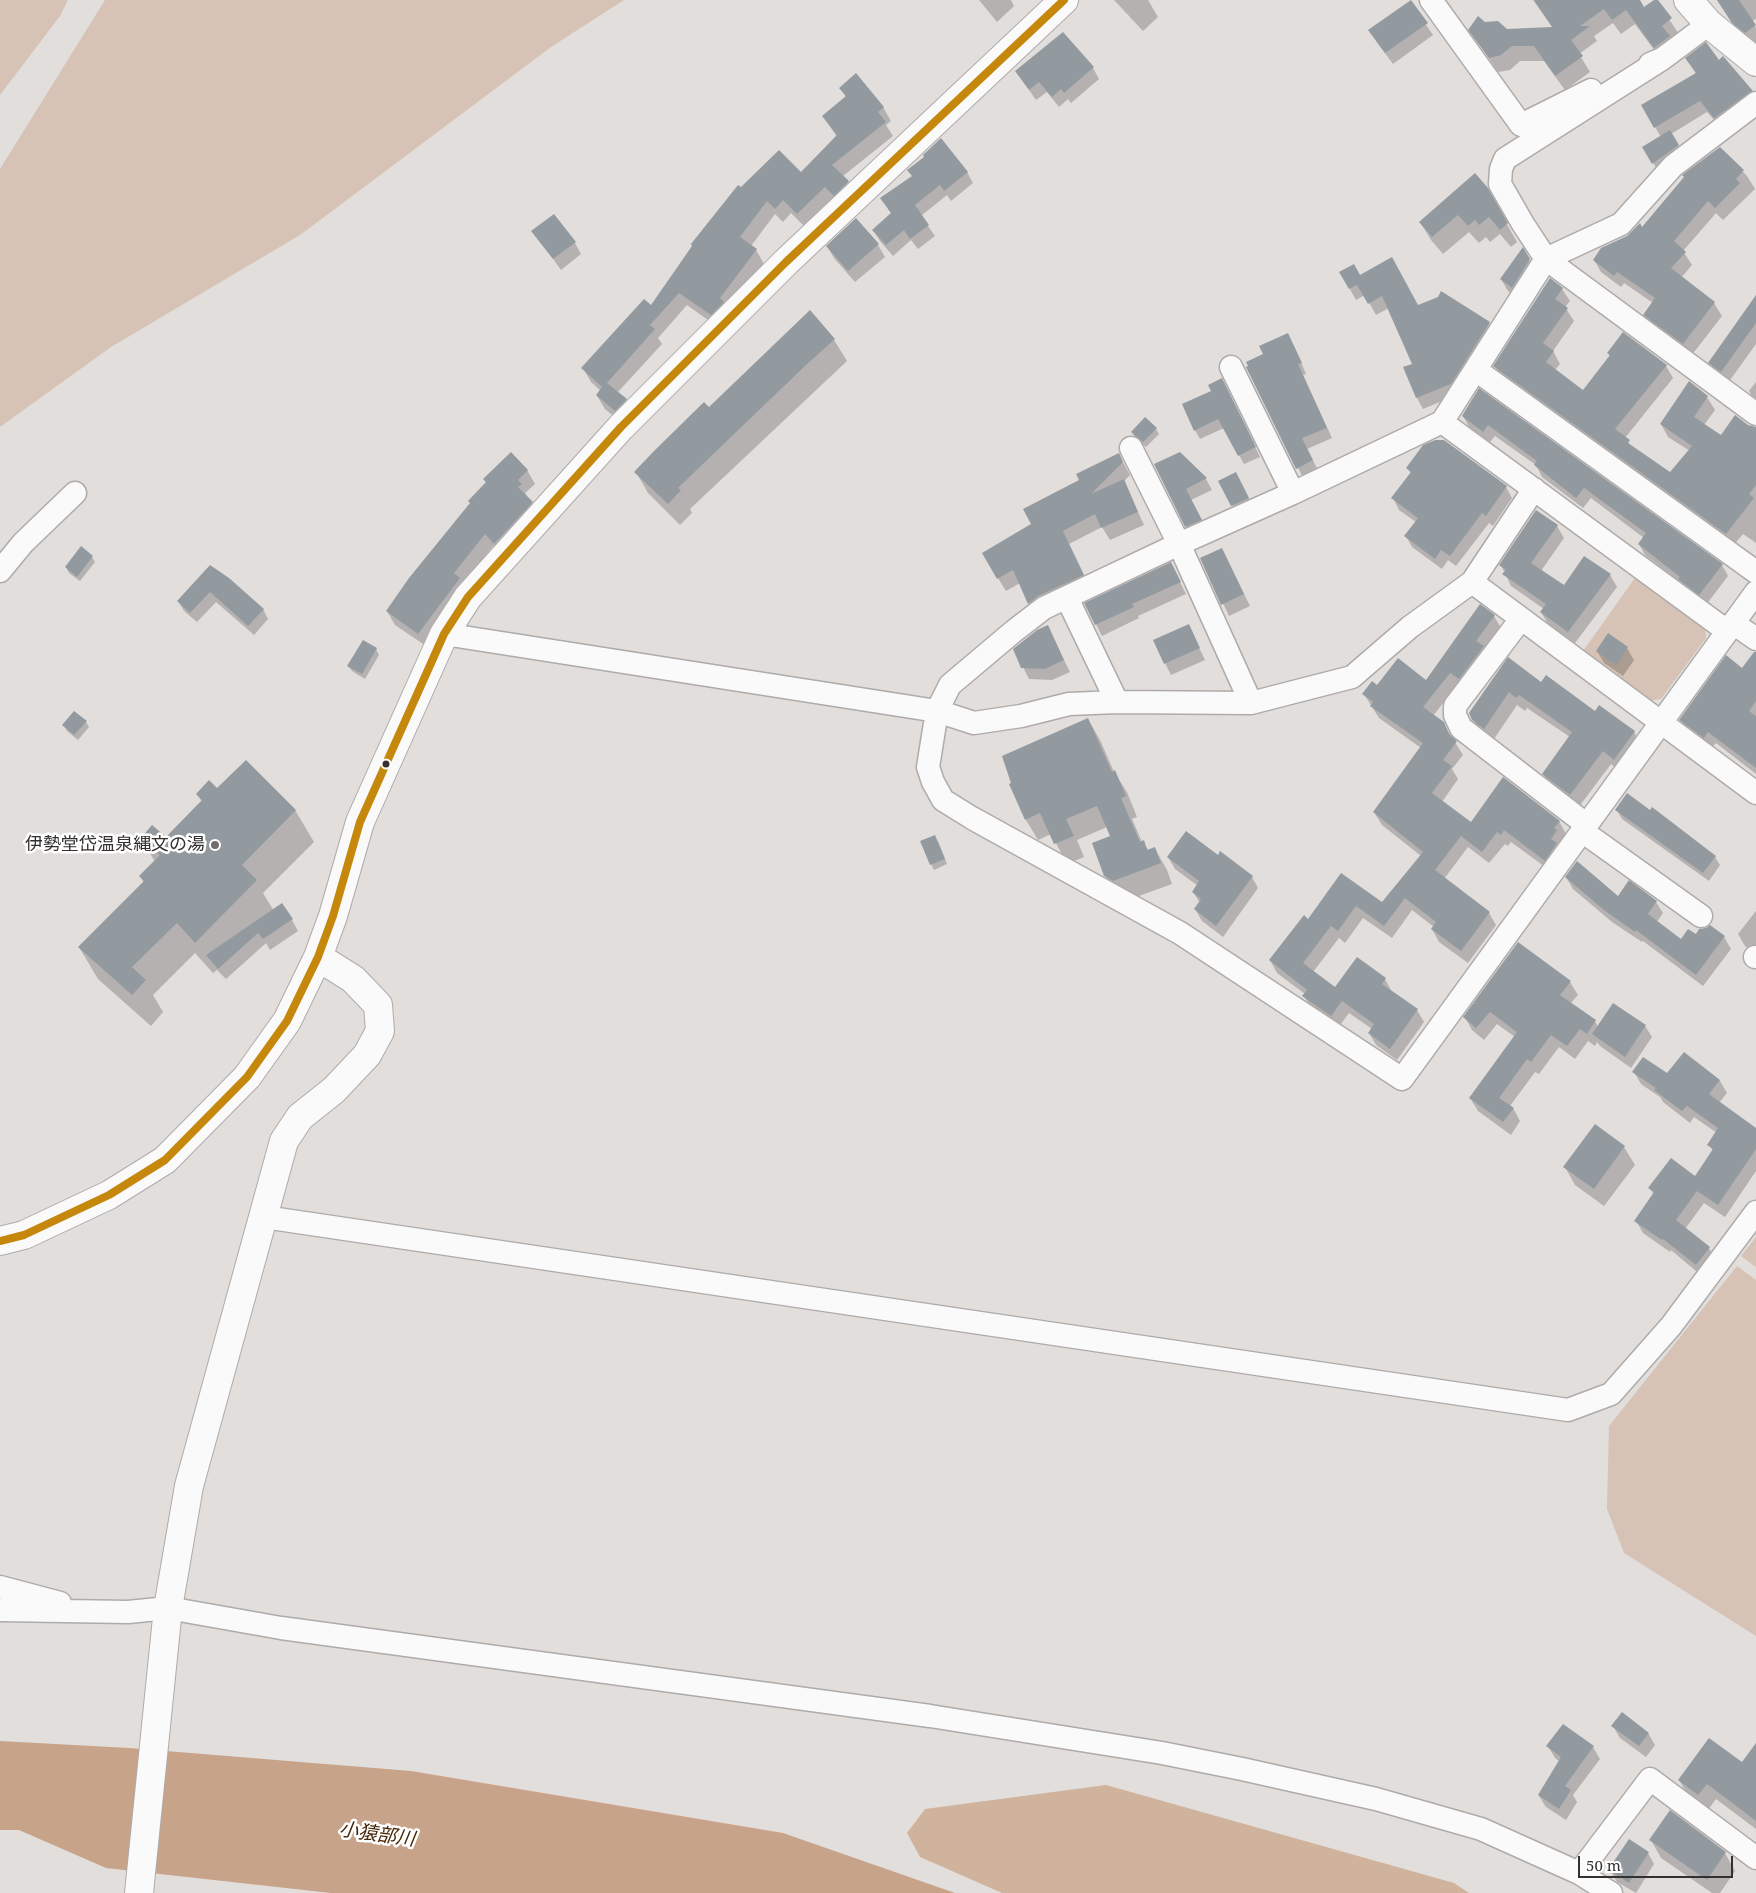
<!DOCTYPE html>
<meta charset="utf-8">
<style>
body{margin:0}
#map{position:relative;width:1756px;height:1893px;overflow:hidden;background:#e1dedc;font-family:"Noto Serif",serif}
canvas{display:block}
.scale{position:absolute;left:1578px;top:1856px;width:155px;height:22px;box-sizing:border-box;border:2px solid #33302f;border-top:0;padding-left:6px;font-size:15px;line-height:18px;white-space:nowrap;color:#33302f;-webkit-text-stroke:4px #fff;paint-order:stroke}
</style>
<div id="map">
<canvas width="1756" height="1893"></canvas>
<div class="scale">50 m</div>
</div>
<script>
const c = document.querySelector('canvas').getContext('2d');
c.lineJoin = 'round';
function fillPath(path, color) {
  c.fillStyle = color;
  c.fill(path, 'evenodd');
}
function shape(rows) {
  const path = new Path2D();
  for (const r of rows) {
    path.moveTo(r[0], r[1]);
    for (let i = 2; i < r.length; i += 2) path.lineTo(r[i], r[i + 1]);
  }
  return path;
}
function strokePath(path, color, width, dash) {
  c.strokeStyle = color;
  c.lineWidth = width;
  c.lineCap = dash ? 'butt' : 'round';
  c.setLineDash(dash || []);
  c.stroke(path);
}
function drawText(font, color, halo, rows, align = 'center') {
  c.font = font + ' "Noto Serif","Noto Sans JP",serif';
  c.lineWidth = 5;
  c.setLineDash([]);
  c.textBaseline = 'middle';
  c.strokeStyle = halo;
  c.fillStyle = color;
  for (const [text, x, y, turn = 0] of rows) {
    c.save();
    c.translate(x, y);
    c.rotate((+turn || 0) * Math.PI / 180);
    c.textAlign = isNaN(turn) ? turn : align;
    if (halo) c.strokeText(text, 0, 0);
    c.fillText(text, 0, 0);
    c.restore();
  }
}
const green = shape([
 [0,0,68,0,60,16,0,95],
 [105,0,624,0,551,47,300,235,111,347,0,427,0,169],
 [1637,575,1705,624,1706,638,1661,699,1649,701,1583,651],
 [1756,1237,1756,1267,1741,1256],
 [1737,1266,1756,1280,1756,1636,1624,1553,1607,1509,1609,1426]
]);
const forest = shape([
 [1106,1785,1454,1883,1469,1893,1002,1893,920,1857,907,1833,925,1809]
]);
const water = shape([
 [0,1741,129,1748,411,1771,783,1833,955,1893,331,1893,106,1868,19,1830,0,1830]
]);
const shadow = shape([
 [979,0,1011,0,1014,6,997,22],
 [1114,0,1148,0,1158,17,1143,31],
 [1533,0,1637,0,1644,9,1656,0,1679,34,1663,62,1635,24,1621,34,1613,23,1594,36,1597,41,1579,54,1590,72,1565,90,1544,61,1520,61,1510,70,1498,72,1470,30,1485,23,1507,30,1553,28],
 [1717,0,1756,0,1756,19,1752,21,1756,28,1756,46,1742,38],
 [1410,1,1433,35,1393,64,1376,41],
 [1687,58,1719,62,1752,91,1756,99,1722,129,1707,112,1671,134,1685,157,1660,175,1644,147,1661,137,1642,105,1696,74],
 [1093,68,1099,79,1071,103,1068,99,1059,107,1047,92,1036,100,1016,71],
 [840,88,883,107,891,121,886,125,893,136,843,176,848,182,856,195,805,227,791,213,783,222,775,214,751,246,756,250,764,264,728,311,719,328,687,305,658,338,662,344,617,393,626,400,634,413,623,424,605,409,597,396,601,391,591,382,583,368,651,307,741,189,801,174,837,137,823,116,846,97],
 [1720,148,1747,176,1755,189,1723,220,1716,213,1683,251,1692,265,1681,278,1714,303,1722,316,1691,356,1652,327,1645,315,1653,303,1624,283,1621,287,1601,272,1594,260,1642,229],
 [967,172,973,183,951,201,947,195,921,216,935,236,918,249,911,240,893,256,880,241,874,231,892,214,888,209],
 [1487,189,1517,242,1511,247,1500,234,1490,242,1486,237,1479,243,1469,232,1443,254,1431,240,1420,222],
 [856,220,878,245,885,257,855,282,834,258,827,246],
 [533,231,575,243,581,254,561,270],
 [1529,260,1536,272,1519,299,1508,291,1501,279],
 [1341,273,1360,276,1418,307,1489,323,1496,334,1457,395,1423,409,1417,398,1414,365,1389,308,1376,315,1365,295,1356,300],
 [1550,280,1562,289,1570,301,1565,307,1574,321,1553,351,1560,364,1555,370,1584,392,1610,357,1608,353,1666,366,1673,378,1625,438,1632,447,1670,473,1690,451,1668,437,1661,424,1707,397,1715,410,1704,425,1721,437,1748,426,1756,428,1756,543,1743,534,1733,546,1502,379,1495,366],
 [1756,298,1756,344,1728,383,1717,374,1710,363],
 [834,340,847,361,690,509,692,513,680,525,648,493,636,472,709,409],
 [1293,344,1306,374,1303,375,1332,438,1307,449,1318,470,1303,478,1250,366],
 [1756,382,1756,404,1749,391],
 [1227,389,1260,457,1244,464,1224,428,1200,439,1195,430],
 [1479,390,1722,565,1728,576,1706,605,1686,590,1683,584,1645,555,1639,544,1644,538,1591,498,1583,508,1542,477,1536,465,1495,436,1490,442,1469,427,1463,416],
 [1156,429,1159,434,1146,447,1135,438,1132,432],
 [1180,454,1206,479,1212,490,1191,500,1207,531,1193,538,1186,526],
 [1119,455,1130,475,1124,481,1144,525,1110,540,1102,527,1069,544,1090,588,1036,616,1020,583,1006,591,983,554,1032,525,1081,481],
 [1408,468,1506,487,1512,498,1493,526,1489,523,1456,566,1448,560,1442,569,1412,547,1406,536,1416,522,1399,510,1393,498,1411,474],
 [527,470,535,484,525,493,539,515,502,557,493,546,462,585,426,646,395,625,387,611,487,483,484,480],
 [1220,482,1242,485,1255,510,1239,517],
 [1536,512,1557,526,1564,538,1541,571,1564,587,1584,557,1610,575,1617,587,1575,643,1548,624,1541,612,1544,609,1511,586,1501,565],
 [92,557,95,562,80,581,69,573,66,567],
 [1202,559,1228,561,1250,606,1229,616],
 [1171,564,1186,594,1138,616,1139,618,1102,636,1096,624],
 [211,566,263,609,268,619,254,635,216,602,197,622,184,611,178,601],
 [1494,616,1501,628,1433,716,1443,723,1463,755,1452,769,1458,779,1442,802,1471,824,1559,821,1566,834,1561,840,1563,844,1552,872,1511,842,1508,846,1505,844,1489,863,1468,847,1444,879,1489,913,1496,925,1468,963,1439,942,1432,929,1434,927,1412,910,1392,938,1363,918,1345,943,1339,938,1313,972,1335,989,1385,979,1392,992,1417,1010,1424,1022,1397,1060,1376,1045,1369,1033,1372,1029,1349,1013,1338,1028,1311,1008,1304,996,1305,994,1277,973,1270,960,1308,920,1342,874,1382,903,1421,856,1382,825,1374,812,1421,748,1379,718,1364,694,1377,686,1426,682],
 [1188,625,1205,660,1171,675,1165,663],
 [1047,626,1070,672,1052,680,1029,679,1023,667],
 [1627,648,1634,660,1623,676,1604,663,1597,651],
 [376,649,379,655,365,679,352,671,348,666],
 [1756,656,1756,774,1716,743,1711,749,1688,732,1681,720],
 [1509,659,1541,684,1595,713,1599,707,1634,732,1642,746,1623,773,1611,764,1578,808,1551,788,1543,774,1570,737,1527,708,1525,711,1517,705,1492,742,1481,733,1473,719],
 [1088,719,1100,740,1114,772,1127,792,1137,817,1132,819,1142,842,1143,842,1149,851,1155,849,1167,870,1172,884,1125,901,1117,897,1105,875,1112,837,1107,827,1077,840,1084,857,1067,864,1051,834,1038,840,1026,820],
 [86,722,89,727,78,740,67,731,64,726],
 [217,790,295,810,314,842,263,893,274,911,292,920,298,931,270,950,266,943,226,979,217,970,213,973,195,953,153,995,163,1012,151,1026,98,979,79,947,144,883,140,876,155,862,142,839,166,839,202,802,197,794],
 [1617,810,1715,857,1720,865,1709,881,1622,819],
 [938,841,947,864,934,870,931,864],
 [1168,857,1218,857,1252,877,1258,888,1223,937,1202,921,1195,909,1200,903,1193,892,1198,886,1175,869],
 [1566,877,1618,898,1656,902,1663,913,1657,922,1681,940,1696,935,1710,926,1724,937,1731,949,1703,986,1643,941,1642,942,1612,922,1573,889],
 [1756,911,1756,954,1745,946,1738,934],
 [1570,982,1578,995,1570,1004,1595,1021,1598,1027,1645,1026,1652,1037,1631,1068,1600,1046,1597,1042,1595,1046,1588,1041,1575,1059,1559,1047,1539,1074,1535,1072,1510,1106,1513,1108,1520,1121,1511,1135,1478,1111,1470,1098,1515,1037,1497,1024,1484,1040,1472,1030,1465,1017],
 [1684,1054,1720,1081,1727,1093,1719,1103,1756,1129,1756,1171,1725,1217,1704,1203,1685,1229,1709,1248,1716,1261,1703,1277,1671,1250,1670,1252,1643,1233,1636,1221,1654,1195,1650,1188,1695,1178,1713,1151,1709,1145,1717,1133,1694,1117,1690,1123,1663,1102,1660,1097,1641,1084,1634,1072,1668,1075],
 [1595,1126,1624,1147,1635,1165,1604,1206,1575,1185,1565,1167],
 [1613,1726,1648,1733,1655,1745,1646,1757,1620,1738],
 [1548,1746,1593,1747,1600,1759,1573,1795,1577,1802,1566,1820,1546,1807,1539,1796,1560,1762,1555,1758],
 [1756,1750,1756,1829,1716,1799,1708,1810,1688,1796,1679,1780,1742,1764],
 [1651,1840,1725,1853,1735,1871,1720,1893,1712,1893,1661,1858],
 [1648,1853,1654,1864,1636,1893,1617,1882,1610,1870]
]);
const building = shape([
 [1411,0,1428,23,1385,53,1368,30],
 [1534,0,1640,0,1644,7,1654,0,1658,0,1672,18,1662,26,1670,36,1654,48,1626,10,1612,20,1604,9,1580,26,1590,26,1571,40,1583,56,1555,76,1534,46,1512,46,1501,55,1489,58,1468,30,1478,16,1485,22,1498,21,1507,29,1552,27],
 [1717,0,1739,0,1756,25,1745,33,1732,23],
 [1063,32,1094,67,1064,93,1061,89,1052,97,1039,82,1029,90,1015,71],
 [1706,42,1719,60,1723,56,1753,91,1714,118,1700,101,1654,128,1641,105,1696,73,1685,58],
 [856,73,884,107,878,112,886,122,832,165,849,181,834,196,825,187,797,214,783,200,775,209,767,201,740,237,757,249,720,298,724,302,711,315,679,293,650,325,655,329,607,383,627,399,615,411,596,395,602,387,581,368,644,299,651,305,692,246,691,244,738,185,741,187,779,150,801,172,837,135,822,116,846,96,839,88],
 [1670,130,1679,145,1652,164,1642,147],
 [941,138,968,172,944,191,940,185,915,205,929,225,910,239,904,230,886,245,872,230,891,213,880,198,912,176,907,170,924,157,923,155],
 [1720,147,1744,170,1736,179,1740,183,1715,208,1708,201,1674,241,1686,252,1671,268,1715,302,1683,344,1643,315,1655,298,1617,272,1614,276,1593,260,1601,248,1627,236,1640,223,1642,227,1684,177,1682,175],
 [1475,173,1488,188,1508,223,1500,230,1489,217,1479,225,1475,220,1468,226,1458,215,1432,237,1419,222],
 [554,214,576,242,553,259,531,231],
 [856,218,879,244,848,271,826,246],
 [1523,247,1530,259,1512,288,1500,279],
 [1392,257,1418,305,1438,297,1441,291,1490,322,1451,384,1416,398,1403,367,1412,364,1382,296,1368,304,1357,285,1349,289,1339,272,1354,264,1360,275],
 [1550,278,1563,288,1555,299,1568,308,1543,343,1554,351,1546,362,1583,390,1610,355,1607,353,1623,332,1667,365,1615,429,1630,440,1628,443,1670,472,1692,446,1660,424,1689,381,1708,396,1694,417,1721,435,1735,415,1748,425,1756,427,1756,485,1749,494,1754,498,1726,534,1493,366],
 [1756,295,1756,323,1721,372,1708,363],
 [810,310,835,339,806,365,678,488,681,490,668,504,634,472,654,451,704,402,709,407],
 [1288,333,1302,363,1298,364,1327,428,1302,438,1313,460,1296,469,1246,367,1248,366,1246,362,1263,354,1259,346],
 [1222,378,1256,447,1238,456,1218,419,1194,431,1182,404,1211,391,1208,385],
 [1479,388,1723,564,1699,595,1678,579,1680,577,1638,544,1646,533,1584,488,1576,498,1534,465,1537,461,1488,425,1483,432,1462,416],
 [1145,417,1157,428,1143,442,1131,432],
 [1435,440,1444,440,1507,486,1486,516,1482,513,1450,556,1441,550,1435,559,1404,536,1418,518,1391,498,1411,472,1406,468,1423,445],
 [511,452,528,470,518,480,522,484,518,487,533,502,494,544,485,534,454,573,460,578,418,634,386,611,409,578,470,503,468,501,486,482,483,479],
 [1180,452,1207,478,1186,489,1202,520,1185,527,1154,464],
 [1119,453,1123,462,1091,494,1124,479,1138,512,1101,528,1095,514,1063,531,1084,575,1038,596,1028,604,1013,570,997,579,982,553,1031,524,1023,509,1079,480,1076,474],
 [1236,472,1249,498,1231,506,1218,481],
 [1536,510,1558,525,1531,563,1564,585,1584,556,1611,574,1568,632,1540,612,1546,604,1502,574,1506,570,1499,565],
 [81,546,93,556,77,577,65,567],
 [1222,548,1244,594,1221,605,1200,558],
 [1171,562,1181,582,1132,604,1134,607,1095,625,1084,603],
 [210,565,229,578,264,609,248,626,210,592,190,613,177,601],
 [1480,604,1495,615,1476,641,1484,646,1459,679,1450,673,1423,707,1444,722,1449,734,1457,741,1443,760,1452,766,1432,793,1471,822,1503,777,1560,821,1554,828,1557,830,1551,839,1557,843,1545,861,1504,830,1501,835,1497,832,1482,852,1461,836,1435,870,1490,912,1461,951,1431,929,1436,922,1405,898,1384,926,1356,906,1338,931,1331,926,1303,963,1335,987,1357,957,1386,978,1382,984,1418,1009,1390,1049,1368,1033,1374,1024,1342,1001,1331,1016,1302,996,1307,990,1269,960,1304,915,1308,919,1341,873,1382,902,1423,852,1373,812,1423,743,1370,706,1373,702,1362,694,1372,681,1377,685,1398,658,1426,680],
 [1189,624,1200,648,1164,664,1153,640],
 [1048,625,1064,660,1045,669,1021,668,1013,649,1037,630],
 [1608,633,1628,647,1616,665,1596,651],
 [363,640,377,648,362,674,347,666],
 [1754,652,1756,652,1756,701,1749,711,1756,716,1756,768,1708,732,1704,738,1679,720,1726,655,1742,668],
 [1508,657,1541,682,1546,675,1595,711,1599,705,1635,731,1614,760,1603,751,1570,795,1542,774,1572,732,1519,695,1516,698,1509,692,1484,729,1472,720,1469,713],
 [74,711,87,721,74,735,62,725],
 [1088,718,1112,772,1115,770,1126,796,1121,798,1140,842,1144,840,1147,850,1155,847,1161,863,1113,881,1104,876,1092,843,1110,836,1097,806,1066,819,1074,836,1054,844,1040,813,1025,820,1009,784,1011,783,1002,756],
 [246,760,296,810,242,865,257,880,195,943,177,923,132,967,146,980,132,995,78,947,144,881,139,876,160,855,140,839,152,825,166,837,202,800,196,794,209,780,217,788],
 [1627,793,1650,810,1652,807,1716,856,1703,873,1615,810],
 [1186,831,1218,855,1220,851,1253,876,1216,926,1194,909,1201,899,1192,892,1199,881,1167,857],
 [935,835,945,859,930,865,920,841],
 [1577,861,1618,896,1629,880,1657,901,1648,914,1681,939,1688,929,1696,934,1699,929,1706,928,1710,925,1725,936,1696,975,1636,930,1635,932,1604,910,1565,877],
 [282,903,293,919,263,939,258,933,218,969,206,955],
 [1518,942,1571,981,1560,995,1596,1020,1587,1034,1580,1029,1567,1046,1551,1035,1531,1062,1527,1059,1499,1098,1514,1108,1503,1122,1469,1098,1517,1032,1490,1012,1476,1028,1463,1017],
 [1613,1003,1646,1025,1625,1057,1592,1034],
 [1684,1052,1720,1080,1709,1094,1756,1128,1756,1149,1718,1205,1697,1191,1676,1220,1710,1247,1696,1265,1663,1239,1662,1240,1634,1221,1654,1192,1648,1188,1671,1158,1695,1176,1713,1149,1707,1145,1718,1128,1687,1106,1682,1111,1654,1090,1656,1088,1632,1072,1643,1057,1667,1073],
 [1595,1124,1625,1146,1594,1189,1563,1167],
 [1622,1712,1649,1733,1639,1746,1611,1726],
 [1563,1724,1594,1746,1565,1786,1571,1790,1559,1809,1538,1795,1561,1757,1546,1746],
 [1709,1738,1742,1762,1756,1743,1756,1821,1707,1784,1698,1795,1678,1780],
 [1670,1810,1726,1852,1707,1880,1649,1840],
 [1629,1839,1649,1852,1629,1883,1608,1870]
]);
const minor = shape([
 [1431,0,1521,125,1591,90],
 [1662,59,1505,159,1501,169,1500,184,1523,224,1546,259,1756,414],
 [1650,64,1662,59,1709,24],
 [1756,103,1673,166,1621,224,1546,259,1442,422,1293,493,1179,544,1044,608,1014,631,950,685,937,711,928,767,933,782,943,800,972,818,1180,933,1402,1079,1756,592],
 [1231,367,1293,493],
 [1476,370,1756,572],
 [1442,422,1727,631],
 [1131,448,1179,544,1251,703],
 [0,571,23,543,75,493],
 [1472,582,1756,793],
 [1067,598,1117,702],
 [1521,619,1455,706,1455,715,1461,728,1587,825],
 [1733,623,1756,639],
 [444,634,937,711,974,723,1021,716,1069,704,1117,702,1251,703,1352,677,1410,627,1472,582,1534,489],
 [1582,831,1701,916],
 [1755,957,1756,957],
 [264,1217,1568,1410,1611,1394,1671,1326,1756,1212],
 [0,1587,60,1603],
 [0,1610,128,1612,168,1608,281,1628,930,1716,1162,1753,1242,1769,1376,1799,1481,1829,1579,1873,1611,1893],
 [1579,1873,1650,1779,1756,1858]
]);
const tertiary = shape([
 [1688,0,1709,24,1756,62],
 [0,1241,24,1235,109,1195,165,1160,247,1077,287,1021,318,957,333,916,360,822,444,634,468,597,621,427,786,262,1064,0],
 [139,1893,168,1608,189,1486,284,1141,300,1117,334,1090,367,1055,380,1031,378,1005,353,979,318,957]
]);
const bus1 = shape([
 [0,1241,24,1235,109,1195,165,1160,247,1077,287,1021,318,957,333,916,360,822,444,634,468,597,621,427,786,262,1064,0]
]);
const markers = [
 [386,764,4.5,"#33302f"],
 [215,845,5,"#706d6c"]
];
const poiNames = [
 ["伊勢堂岱温泉縄文の湯",205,845]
];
const waterNames = [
 ["小猿部川",377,1835,8]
];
fillPath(green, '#d6c3b6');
fillPath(forest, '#d0b39d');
fillPath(water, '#c7a389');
fillPath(shadow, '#0003');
fillPath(building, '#929aa0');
strokePath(minor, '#aeabaa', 25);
strokePath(tertiary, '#aeabaa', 30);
strokePath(minor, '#fafafa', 22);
strokePath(tertiary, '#fafafa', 28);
strokePath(bus1, '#c6880c', 8);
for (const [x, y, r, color] of markers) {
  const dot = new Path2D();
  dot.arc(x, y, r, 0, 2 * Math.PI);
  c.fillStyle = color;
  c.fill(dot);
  strokePath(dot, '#fff', 2);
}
drawText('18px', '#33302f', '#fff', poiNames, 'right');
drawText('italic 19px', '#472507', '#fff', waterNames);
</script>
